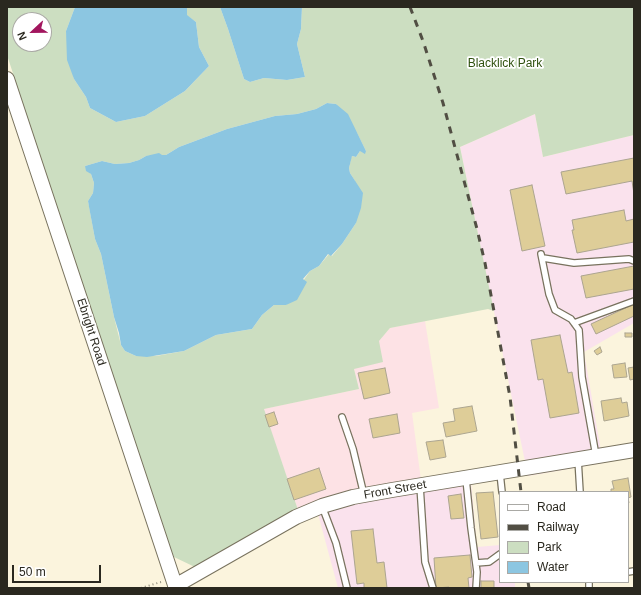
<!DOCTYPE html>
<style>
body{margin:0}
#map{position:relative;width:641px;height:595px;overflow:hidden;background:#fbf4dd;font-family:Helvetica,sans-serif}
canvas{display:block}
.frame{position:absolute;inset:0;border:8px solid #2a281f;pointer-events:none}
.legend{position:absolute;left:499px;top:491px;width:130px;height:92px;box-sizing:border-box;background:#fff;border:1px solid #aaa9a5;margin:0;padding:5px 7px;list-style:none;font-size:12px;color:#2a281f}
.legend li{display:flex;align-items:center;gap:8px;height:20px}
.legend b{width:20px;border:1px solid #aaa9a5}
.north{position:absolute;left:12px;top:12px;width:40px;height:40px;box-sizing:border-box;background:#fff;border:1px solid #aaa9a5;border-radius:50%;rotate:248deg;font-size:11px;font-weight:700;line-height:16px;text-align:center;color:#2a281f}
.north::after{content:'';display:block;margin:auto;width:14px;height:18px;background:#a2165e;clip-path:polygon(50% 0,100% 100%,50% 72%,0 100%)}
.scale{position:absolute;left:12px;top:565px;width:89px;height:18px;box-sizing:border-box;border:2px solid #2a281f;border-top:0;padding-left:5px;font-size:12px;line-height:14px;white-space:nowrap;color:#2a281f;-webkit-text-stroke:3px #fff;paint-order:stroke}
</style>
<div id="map">
<canvas width="641" height="595"></canvas>
<div class="frame"></div>
<ul class="legend">
<li><b style="height:5px;background:#fff"></b>Road</li>
<li><b style="height:5px;background:#514e43"></b>Railway</li>
<li><b style="height:11px;background:#ccdec1"></b>Park</li>
<li><b style="height:11px;background:#8cc6e1"></b>Water</li>
</ul>
<div class="north">N</div>
<div class="scale">50 m</div>
</div>
<script>
const c = document.querySelector('canvas').getContext('2d');
c.lineJoin = 'round';
function fillPath(path, color) {
  c.fillStyle = color;
  c.fill(path, 'evenodd');
}
function shape(rows) {
  const path = new Path2D();
  for (const r of rows) {
    path.moveTo(r[0], r[1]);
    for (let i = 2; i < r.length; i += 2) path.lineTo(r[i], r[i + 1]);
  }
  return path;
}
function strokePath(path, color, width, dash) {
  c.strokeStyle = color;
  c.lineWidth = width;
  c.lineCap = dash ? 'butt' : 'round';
  c.setLineDash(dash || []);
  c.stroke(path);
}
function drawText(font, color, halo, rows, align = 'center') {
  c.font = font + ' Helvetica,sans-serif';
  c.lineWidth = 3.5;
  c.setLineDash([]);
  c.textBaseline = 'middle';
  c.strokeStyle = halo;
  c.fillStyle = color;
  for (const [text, x, y, turn = 0] of rows) {
    c.save();
    c.translate(x, y);
    c.rotate((+turn || 0) * Math.PI / 180);
    c.textAlign = isNaN(turn) ? turn : align;
    if (halo) c.strokeText(text, 0, 0);
    c.fillText(text, 0, 0);
    c.restore();
  }
}
const commercial = shape([
 [535,114,543,157,634,135,634,323,584,352,603,463,528,476,460,147],
 [471,483,477,547,500,545,500,582,515,582,515,588,338,588,318,514,362,501]
]);
const industrial = shape([
 [425,321,439,408,412,413,421,480,370,487,341,494,298,510,263,409,359,389,354,369,390,328]
]);
const green = shape([
 [7,7,75,7,66,31,74,79,86,97,90,108,116,122,145,116,185,91,209,66,199,47,196,22,186,15,187,7,220,7,228,29,244,79,250,82,264,78,287,80,305,77,297,44,301,29,302,7,634,7,634,135,543,157,535,114,460,147,494,311,488,309,390,328,379,341,383,362,354,369,359,389,264,409,298,510,197,568,174,557,157,514,7,55],
 [20,20,44,20,44,44,20,44],
 [327,103,336,104,338,107,357,133,366,151,360,151,356,157,352,156,351,158,349,168,350,173,355,181,356,223,342,244,332,256,329,254,319,266,310,271,286,305,274,305,262,315,252,329,216,335,184,351,156,356,136,356,125,351,121,345,114,317,101,254,95,239,88,201,93,193,94,183,91,174,85,166,102,161,115,164,129,163,139,160,146,156,166,155,179,147,227,129,275,116,297,114,316,109]
]);
const water = shape([
 [75,7,187,7,187,15,196,22,199,47,209,66,185,91,145,116,116,122,90,108,86,97,74,79,67,60,66,31],
 [220,7,302,7,301,29,297,44,305,77,287,80,264,78,250,82,244,79,228,29],
 [327,103,336,104,348,114,366,151,365,154,360,151,356,157,352,156,349,168,350,173,363,193,361,208,356,223,342,244,331,256,328,254,319,266,310,271,303,279,307,282,297,300,286,305,274,305,262,315,252,329,216,335,184,351,147,357,136,356,125,351,121,345,119,333,114,317,101,254,95,239,89,207,88,201,93,193,94,183,91,174,86,171,85,166,102,161,115,164,129,163,139,160,146,156,159,153,162,155,166,155,179,147,227,129,275,116,297,114,316,109]
]);
const building = shape([
 [634,158,634,194,632,181,566,194,561,172,634,158],
 [532,185,545,246,522,251,510,190,532,185],
 [624,210,626,221,634,219,634,242,577,253,572,230,574,230,572,220,624,210],
 [634,266,634,289,586,298,581,276,634,266],
 [634,304,634,316,596,334,591,324,634,304],
 [625,333,632,333,632,337,625,337,625,333],
 [560,335,568,373,572,372,579,413,550,418,543,379,538,380,531,340,560,335],
 [600,347,602,352,597,355,594,351,600,347],
 [625,363,627,377,614,378,612,365,625,363],
 [634,367,634,379,630,380,628,368,634,367],
 [385,368,390,393,364,399,358,373,385,368],
 [621,398,622,403,627,402,629,416,604,421,601,401,621,398],
 [472,406,477,431,446,437,443,423,455,421,453,409,472,406],
 [274,412,278,424,269,427,265,415,274,412],
 [397,414,400,433,373,438,369,419,397,414],
 [443,440,446,457,430,460,426,442,443,440],
 [319,468,326,489,294,500,287,479,319,468],
 [628,478,631,497,628,498,629,503,628,503,628,492,611,492,611,489,614,489,612,481,628,478],
 [493,492,498,537,481,539,476,493,493,492],
 [461,494,464,518,451,519,448,496,461,494],
 [373,529,377,563,384,562,387,588,364,588,364,583,357,584,351,531,373,529],
 [470,555,472,577,468,578,469,588,449,588,449,587,436,588,434,558,470,555],
 [481,581,494,581,494,588,481,588,481,581]
]);
const path = shape([
 [141,588,161,582]
]);
const service = shape([
 [541,254,549,294,555,310,571,319,579,330,582,377,596,456],
 [543,258,574,263,629,259,634,261],
 [574,323,634,301],
 [342,417,353,449,364,495],
 [578,459,580,492],
 [500,473,502,492],
 [466,479,471,528,477,572,476,588],
 [420,486,425,562,433,588],
 [322,506,336,543,347,588],
 [476,563,489,562,500,554],
 [628,572,634,571],
 [589,582,589,588]
]);
const tertiary = shape([
 [7,79,176,588],
 [175,586,296,517,322,506,353,497,392,490,634,450]
]);
const rail = shape([
 [410,7,423,41,443,103,477,229,485,263,510,397,521,492],
 [528,582,529,588]
]);
const parkNames = [
 ["Blacklick Park",505,64]
];
const streetNames = [
 ["Ebright Road",91,332,72],
 ["Front Street",395,490,-10]
];
fillPath(commercial, '#fae2ed');
fillPath(industrial, '#fde2e5');
fillPath(green, '#ccdec1');
fillPath(water, '#8cc6e1');
fillPath(building, '#decd98');
strokePath(building, '#aca590', 1);
strokePath(service, '#78725e', 8);
strokePath(tertiary, '#78725e', 16);
strokePath(path, '#8c8878', 2, [1, 3]);
strokePath(service, '#fff', 5.5);
strokePath(tertiary, '#fff', 14);
strokePath(rail, '#514e43', 3, [7, 7]);
drawText('12px', '#305210', '#fff', parkNames);
drawText('12px', '#2a281f', '#fff', streetNames);
</script>
